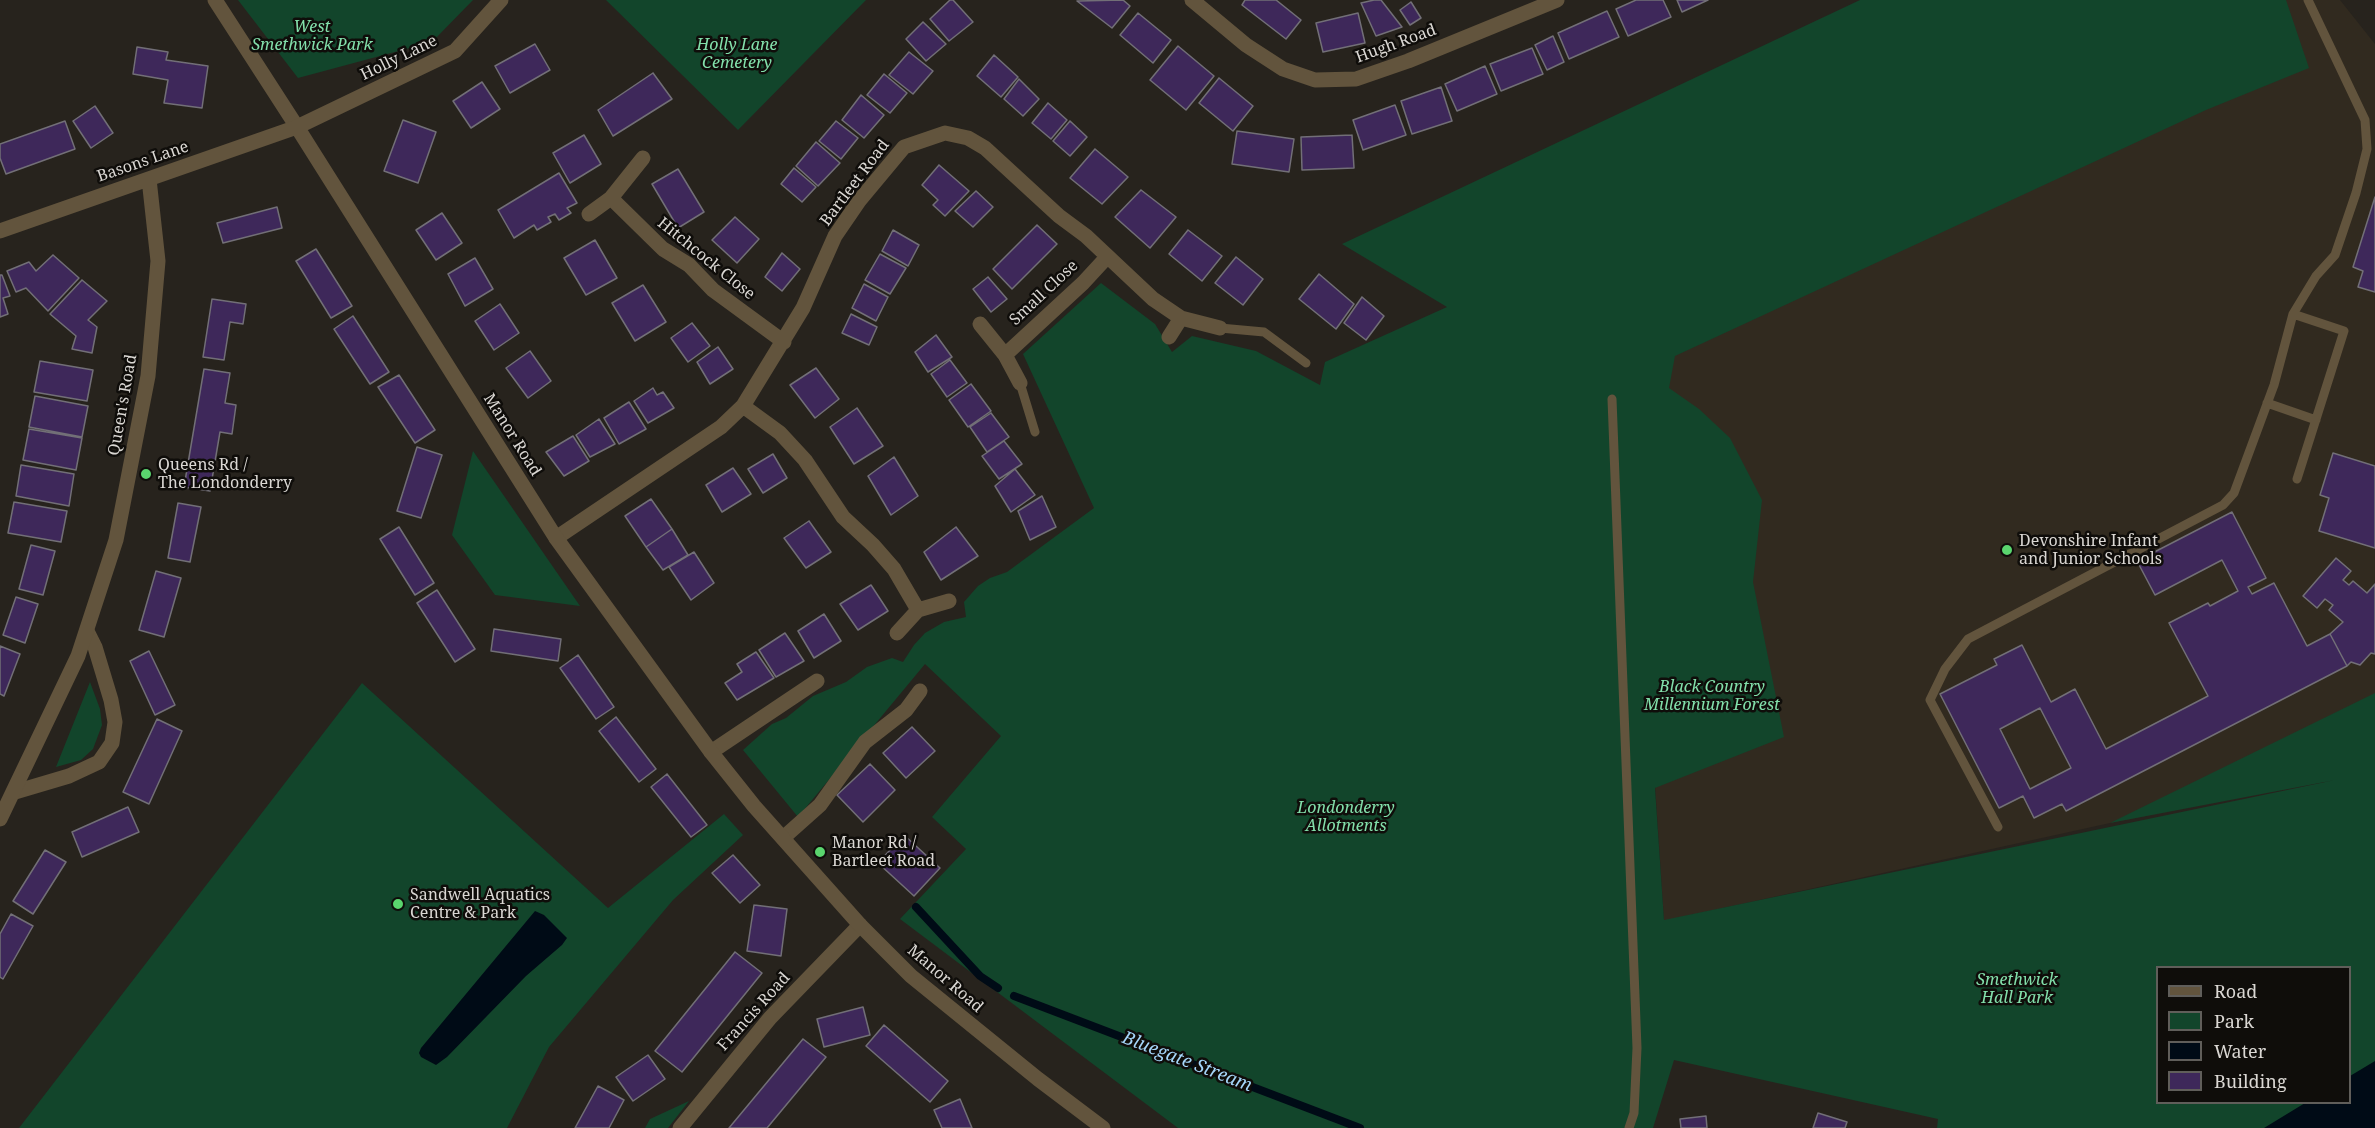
<!DOCTYPE html>
<style>
body{margin:0}
#map{position:relative;width:2375px;height:1128px;overflow:hidden;background:#27231d;font-family:"Noto Serif",serif}
canvas{display:block}
.legend{position:absolute;left:2156px;top:966px;width:195px;height:138px;box-sizing:border-box;background:#0f0d0a;border:2px solid #605e5a;margin:0;padding:8px 10px;list-style:none;font-size:18px;color:#dad7d3}
.legend li{display:flex;align-items:center;gap:12px;height:30px}
.legend b{width:30px;border:2px solid #605e5a}
</style>
<div id="map">
<canvas width="2375" height="1128"></canvas>
<ul class="legend">
<li><b style="height:8px;background:#62543d"></b>Road</li>
<li><b style="height:16px;background:#12452b"></b>Park</li>
<li><b style="height:16px;background:#000b16"></b>Water</li>
<li><b style="height:16px;background:#3e285a"></b>Building</li>
</ul>
</div>
<script>
const c = document.querySelector('canvas').getContext('2d');
c.lineJoin = 'round';
function fillPath(path, color) {
  c.fillStyle = color;
  c.fill(path, 'evenodd');
}
function shape(rows) {
  const path = new Path2D();
  for (const r of rows) {
    path.moveTo(r[0], r[1]);
    for (let i = 2; i < r.length; i += 2) path.lineTo(r[i], r[i + 1]);
  }
  return path;
}
function strokePath(path, color, width, dash) {
  c.strokeStyle = color;
  c.lineWidth = width;
  c.lineCap = dash ? 'butt' : 'round';
  c.setLineDash(dash || []);
  c.stroke(path);
}
function drawText(font, color, halo, rows, align = 'center') {
  c.font = font + ' "Noto Serif",serif';
  c.lineWidth = 5;
  c.setLineDash([]);
  c.textBaseline = 'middle';
  c.strokeStyle = halo;
  c.fillStyle = color;
  for (const [text, x, y, turn = 0] of rows) {
    c.save();
    c.translate(x, y);
    c.rotate((+turn || 0) * Math.PI / 180);
    c.textAlign = isNaN(turn) ? turn : align;
    if (halo) c.strokeText(text, 0, 0);
    c.fillText(text, 0, 0);
    c.restore();
  }
}
const built = shape([
 [2285,0,2340,0,2375,44,2375,771,2110,823,1664,921,1625,328]
]);
const green = shape([
 [238,0,473,0,432,42,298,78],
 [606,0,866,0,738,130],
 [1860,0,2286,0,2309,68,2206,110,1675,356,1669,388,1699,409,1730,438,1762,500,1753,582,1784,737,1655,788,1664,920,2335,780,2110,823,2375,693,2375,1128,1937,1128,1938,1119,1674,1060,1653,1128,1178,1128,900,919,966,849,932,817,1001,736,925,664,798,817,743,750,772,724,786,718,813,696,846,682,867,667,892,658,903,662,914,645,925,633,944,622,966,617,964,602,978,586,990,578,1007,572,1094,508,1023,354,1101,283,1155,324,1172,352,1192,336,1256,351,1320,385,1325,362,1447,307,1342,244],
 [2158,968,2350,968,2350,1102,2158,1102],
 [473,451,580,606,495,595,452,535],
 [90,682,100,709,102,725,93,749,81,760,56,767],
 [362,683,608,908,724,814,743,835,673,900,549,1047,507,1128,19,1128],
 [689,1101,668,1128,645,1128,650,1119]
]);
const water = shape([
 [535,911,544,915,567,938,562,945,526,976,447,1057,436,1065,421,1057,419,1053,421,1048],
 [2375,1061,2375,1128,2264,1128,2305,1103,2350,1102,2350,1076]
]);
const stream = shape([
 [916,907,980,976,998,988],
 [1014,996,1360,1128]
]);
const building = shape([
 [950,0,953,0,973,22,949,41,930,19,950,0],
 [1123,0,1130,6,1112,28,1077,1,1123,0],
 [1245,0,1276,0,1301,20,1286,39,1242,5,1245,0],
 [1374,0,1381,0,1402,27,1376,36,1361,3,1374,0],
 [1636,0,1663,0,1671,17,1628,36,1616,9,1636,0],
 [1677,0,1708,0,1682,12,1677,0],
 [1411,2,1421,18,1410,25,1400,10,1411,2],
 [1607,11,1619,37,1569,59,1558,33,1607,11],
 [1138,13,1171,40,1153,63,1120,35,1138,13],
 [1358,13,1365,43,1323,52,1316,23,1358,13],
 [923,22,946,44,926,61,906,39,923,22],
 [1553,36,1564,62,1547,70,1535,45,1553,36],
 [535,44,550,70,510,93,495,66,535,44],
 [1178,46,1214,76,1186,110,1150,80,1178,46],
 [137,47,168,52,166,60,208,66,202,108,164,103,168,80,133,74,137,47],
 [1532,48,1543,74,1501,91,1490,64,1532,48],
 [909,52,933,71,913,94,889,75,909,52],
 [994,55,1018,77,1001,97,977,76,994,55],
 [1485,66,1497,94,1457,111,1445,84,1485,66],
 [653,73,672,99,613,136,598,110,653,73],
 [884,74,907,93,890,113,867,95,884,74],
 [1219,78,1253,106,1233,131,1199,103,1219,78],
 [1019,79,1039,99,1023,116,1004,99,1019,79],
 [482,82,500,109,471,128,453,101,482,82],
 [1441,87,1452,121,1412,134,1401,101,1441,87],
 [861,95,884,115,864,138,842,120,861,95],
 [1048,103,1067,120,1051,139,1032,123,1048,103],
 [1395,105,1406,135,1363,150,1353,120,1395,105],
 [95,106,113,133,91,148,73,121,95,106],
 [403,120,436,132,418,183,384,171,403,120],
 [65,121,75,149,6,174,0,158,0,144,65,121],
 [836,121,858,138,841,159,819,141,836,121],
 [1070,121,1087,137,1070,156,1053,141,1070,121],
 [1237,131,1294,139,1289,172,1232,164,1237,131],
 [584,135,601,164,570,183,553,153,584,135],
 [1352,135,1354,168,1302,170,1301,137,1352,135],
 [816,142,840,163,818,186,796,166,816,142],
 [1095,149,1128,177,1102,204,1070,178,1095,149],
 [939,165,969,191,945,216,933,205,938,200,922,185,939,165],
 [794,168,816,187,802,202,781,184,794,168],
 [678,169,704,212,678,228,652,184,678,169],
 [559,173,577,203,567,208,571,213,559,220,555,214,548,217,551,222,537,230,534,225,514,238,498,210,559,173],
 [1141,190,1176,217,1150,248,1115,217,1141,190],
 [976,191,993,207,973,227,955,211,976,191],
 [2375,197,2375,292,2358,287,2363,271,2353,267,2375,197],
 [277,207,282,228,223,243,217,223,277,207],
 [442,213,462,243,436,260,416,230,442,213],
 [735,217,759,239,737,263,712,240,735,217],
 [1037,225,1057,244,1012,289,993,269,1037,225],
 [893,230,919,245,908,266,882,251,893,230],
 [1188,230,1222,256,1202,281,1169,254,1188,230],
 [595,240,617,278,586,295,564,258,595,240],
 [316,249,352,306,331,318,296,261,316,249],
 [782,253,800,269,782,291,765,277,782,253],
 [880,254,906,268,890,294,865,280,880,254],
 [53,255,79,278,48,311,26,288,16,292,7,271,29,262,36,271,53,255],
 [1236,257,1263,279,1243,305,1215,283,1236,257],
 [475,258,493,289,465,306,448,274,475,258],
 [1319,274,1354,304,1336,329,1299,299,1319,274],
 [0,275,2,275,10,296,3,298,8,314,0,317,0,275],
 [988,277,1007,299,991,312,973,289,988,277],
 [82,280,107,301,88,320,97,327,92,353,72,349,76,336,50,314,82,280],
 [864,284,888,297,876,321,852,308,864,284],
 [643,285,666,322,635,341,612,303,643,285],
 [1362,297,1384,316,1366,340,1344,323,1362,297],
 [212,299,246,304,243,324,230,322,224,360,203,357,212,299],
 [500,304,519,333,494,350,475,321,500,304],
 [851,314,877,327,869,345,842,333,851,314],
 [353,316,389,372,370,384,334,329,353,316],
 [692,323,710,346,688,362,671,338,692,323],
 [936,335,952,357,928,372,915,352,936,335],
 [718,347,733,369,710,384,697,362,718,347],
 [530,351,551,381,528,398,506,368,530,351],
 [950,360,967,383,947,397,931,374,950,360],
 [40,361,93,370,87,401,34,392,40,361],
 [816,368,839,399,815,418,790,385,816,368],
 [204,369,230,373,225,403,236,405,232,434,220,432,210,491,184,487,204,369],
 [399,375,435,430,415,443,378,387,399,375],
 [971,384,991,411,968,427,949,400,971,384],
 [653,388,657,395,663,392,674,408,648,423,634,401,653,388],
 [35,396,88,406,82,437,29,427,35,396],
 [629,402,646,429,619,444,604,418,629,402],
 [857,408,883,446,854,464,830,427,857,408],
 [991,413,1009,437,987,452,970,427,991,413],
 [599,419,615,444,590,457,576,435,599,419],
 [29,429,82,438,76,470,23,460,29,429],
 [573,436,589,461,564,476,546,452,573,436],
 [1004,441,1022,464,999,479,982,456,1004,441],
 [417,447,442,455,421,518,397,511,417,447],
 [2333,453,2375,466,2375,548,2319,531,2329,498,2320,495,2333,453],
 [773,454,787,478,763,493,748,469,773,454],
 [894,457,918,496,891,515,868,476,894,457],
 [21,465,74,474,69,506,16,496,21,465],
 [733,468,751,494,722,512,706,485,733,468],
 [1015,469,1035,495,1011,512,995,486,1015,469],
 [1042,496,1056,527,1030,540,1018,511,1042,496],
 [651,499,672,529,646,547,625,516,651,499],
 [14,502,67,511,61,542,8,533,14,502],
 [178,503,201,507,190,562,168,558,178,503],
 [2232,512,2266,578,2248,587,2252,594,2274,583,2307,646,2330,634,2347,666,2066,811,2062,804,2034,818,2023,796,1999,808,1940,694,1997,665,1994,659,2022,645,2051,702,2075,689,2106,749,2208,696,2169,623,2208,603,2210,606,2238,591,2222,560,2155,595,2137,561,2232,512],
 [2040,708,2071,768,2030,789,2000,729,2040,708],
 [809,521,831,552,806,568,784,538,809,521],
 [399,527,434,583,415,595,380,539,399,527],
 [956,527,978,556,941,580,924,552,956,527],
 [672,529,688,555,663,570,646,547,672,529],
 [31,545,55,551,43,595,19,589,31,545],
 [694,552,714,583,691,600,669,567,694,552],
 [2336,558,2351,571,2343,580,2349,585,2353,581,2367,593,2375,584,2375,654,2371,653,2360,665,2351,662,2347,666,2330,634,2343,622,2329,610,2333,605,2325,599,2317,608,2303,596,2336,558],
 [156,571,181,578,164,637,139,630,156,571],
 [871,585,888,611,858,630,840,604,871,585],
 [437,590,475,649,455,662,417,603,437,590],
 [16,597,38,604,25,643,3,635,16,597],
 [824,614,841,641,814,658,798,631,824,614],
 [494,629,561,639,558,661,491,651,494,629],
 [785,633,804,661,776,677,759,650,785,633],
 [0,646,20,654,4,696,0,694,0,646],
 [149,651,175,705,155,715,130,661,149,651],
 [756,652,774,678,737,700,725,683,742,672,737,664,756,652],
 [578,655,614,707,596,719,560,668,578,655],
 [616,717,656,769,639,782,599,731,616,717],
 [157,719,182,731,149,804,123,792,157,719],
 [912,727,935,751,906,778,883,753,912,727],
 [870,764,895,790,863,822,837,795,870,764],
 [667,774,707,825,691,837,651,787,667,774],
 [128,807,139,832,82,857,72,832,128,807],
 [904,835,940,868,914,896,878,863,904,835],
 [45,850,66,862,33,914,13,901,45,850],
 [733,855,760,885,740,903,712,873,733,855],
 [754,905,787,909,781,956,747,951,754,905],
 [11,914,33,926,3,979,0,977,0,934,11,914],
 [735,952,762,973,682,1072,655,1051,735,952],
 [863,1007,870,1035,824,1047,817,1019,863,1007],
 [884,1025,948,1081,930,1102,866,1046,884,1025],
 [803,1039,826,1057,767,1128,729,1128,803,1039],
 [648,1055,665,1079,633,1101,616,1077,648,1055],
 [598,1086,624,1100,609,1128,575,1128,598,1086],
 [960,1099,972,1128,942,1128,934,1110,960,1099],
 [1818,1113,1847,1122,1845,1128,1813,1128,1818,1113],
 [1706,1116,1707,1128,1681,1128,1680,1119,1706,1116]
]);
const service = shape([
 [2293,314,2344,331,2297,479],
 [1220,328,1264,332,1306,363],
 [1020,383,1035,432],
 [1612,399,1637,1048,1634,1113,1629,1128],
 [2267,403,2316,420],
 [1998,827,1930,700,1945,669,1968,639,2223,505,2234,493,2274,385,2293,314,2316,276,2335,255,2356,193,2367,149,2365,120,2308,0]
]);
const minor = shape([
 [215,0,297,127],
 [1192,0,1246,45,1283,69,1315,80,1356,79,1408,61,1557,0],
 [611,198,663,249,689,265,713,290,784,342],
 [589,214,611,198,643,158],
 [980,324,1005,355,1020,383],
 [1169,337,1181,318],
 [1005,355,1083,283,1107,257],
 [743,406,780,433,805,460,843,517,873,545,894,569,918,610],
 [556,538,721,427,743,406,803,308,835,236,859,201,904,147,945,133,968,138,985,148,1059,216,1086,236,1153,299,1181,318,1220,328],
 [897,633,918,610,949,601],
 [711,752,817,681],
 [15,792,69,776,99,762,112,743,115,722,111,700,95,647,87,631],
 [783,838,820,805,865,742,906,710,920,691],
 [680,1128,770,1018,860,925]
]);
const tertiary = shape([
 [297,127,556,538,711,752,754,806,860,925,911,976,1038,1079,1103,1128],
 [0,231,297,127,455,51,501,0],
 [0,819,78,656,116,540,148,376,158,261,149,179]
]);
const markers = [
 [146,474,6,"#5ad56e"],
 [2007,550,6,"#5ad56e"],
 [820,852,6,"#5ad56e"],
 [398,904,6,"#5ad56e"]
];
const parkNames = [
 ["West",312,27],
 ["Smethwick Park",312,45],
 ["Holly Lane",737,45],
 ["Cemetery",737,63],
 ["Black Country",1712,687],
 ["Millennium Forest",1712,705],
 ["Londonderry",1346,808],
 ["Allotments",1346,826],
 ["Smethwick",2017,980],
 ["Hall Park",2017,998]
];
const streetNames = [
 ["Hugh Road",1396,44,-20],
 ["Holly Lane",399,58,-26],
 ["Basons Lane",143,162,-19],
 ["Bartleet Road",855,183,-53],
 ["Hitchcock Close",706,259,39],
 ["Small Close",1044,293,-43],
 ["Queen's Road",123,405,-80],
 ["Manor Road",512,435,58],
 ["Manor Road",945,979,41],
 ["Francis Road",754,1012,-48]
];
const poiNames = [
 ["Queens Rd /",158,465],
 ["The Londonderry",158,483],
 ["Devonshire Infant",2019,541],
 ["and Junior Schools",2019,559],
 ["Manor Rd /",832,843],
 ["Bartleet Road",832,861],
 ["Sandwell Aquatics",410,895],
 ["Centre & Park",410,913]
];
const waterNames = [
 ["Bluegate Stream",1187,1062,21]
];
fillPath(built, '#312a1f');
fillPath(green, '#12452b');
fillPath(water, '#000b16');
strokePath(stream, '#000b16', 8);
fillPath(building, '#3e285a');
strokePath(building, '#726f77', 1.5);
strokePath(service, '#62543d', 9);
strokePath(minor, '#62543d', 15);
strokePath(tertiary, '#62543d', 15);
for (const [x, y, r, color] of markers) {
  const dot = new Path2D();
  dot.arc(x, y, r, 0, 2 * Math.PI);
  c.fillStyle = color;
  c.fill(dot);
  strokePath(dot, '#0f0d0a', 2);
}
drawText('italic 16px', '#83e0ab', '#0f0d0a', parkNames);
drawText('16px', '#dad7d3', '#0f0d0a', streetNames);
drawText('16px', '#dad7d3', '#0f0d0a', poiNames, 'left');
drawText('italic 18px', '#a5d6f9', '#0f0d0a', waterNames);
</script>
